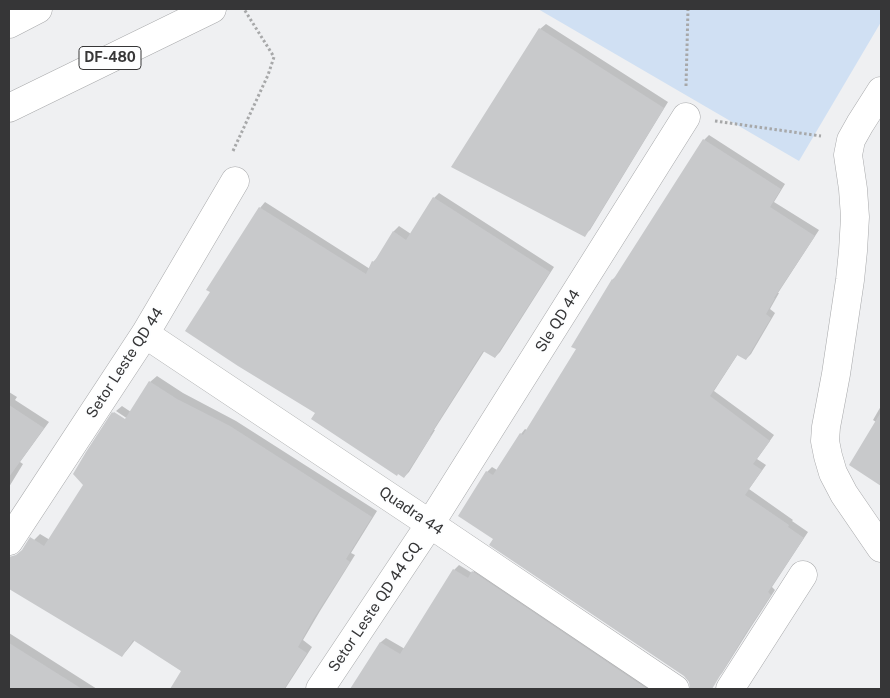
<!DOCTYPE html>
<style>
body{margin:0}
#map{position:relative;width:890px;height:698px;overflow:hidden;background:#eff0f2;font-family:"Public Sans",sans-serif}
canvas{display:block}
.frame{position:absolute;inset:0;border:10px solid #363637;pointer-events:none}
</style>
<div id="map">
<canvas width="890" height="698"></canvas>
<div class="frame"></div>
</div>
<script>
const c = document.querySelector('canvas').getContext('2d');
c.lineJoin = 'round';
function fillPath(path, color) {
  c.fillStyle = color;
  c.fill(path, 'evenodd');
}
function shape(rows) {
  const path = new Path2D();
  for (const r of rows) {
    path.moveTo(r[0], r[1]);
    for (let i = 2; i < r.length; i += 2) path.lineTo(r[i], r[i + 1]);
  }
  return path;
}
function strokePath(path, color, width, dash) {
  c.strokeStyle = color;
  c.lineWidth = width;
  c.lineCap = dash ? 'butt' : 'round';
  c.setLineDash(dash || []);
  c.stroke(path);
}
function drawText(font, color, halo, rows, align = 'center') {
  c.font = font + ' "Public Sans",sans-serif';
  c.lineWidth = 4;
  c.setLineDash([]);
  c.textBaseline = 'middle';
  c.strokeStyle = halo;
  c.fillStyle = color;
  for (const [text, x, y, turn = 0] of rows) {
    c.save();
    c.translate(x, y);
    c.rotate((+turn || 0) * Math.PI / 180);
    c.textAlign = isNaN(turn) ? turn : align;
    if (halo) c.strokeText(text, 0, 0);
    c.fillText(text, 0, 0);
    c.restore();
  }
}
const green = shape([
 [538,9,881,9,881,22,799,161]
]);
const shadow = shape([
 [546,24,668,102,590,230,584,235,453,167,540,29],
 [709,135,785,184,774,202,819,230,778,293,779,293,770,309,775,313,751,354,746,359,738,354,714,391,774,435,757,459,766,465,749,489,793,520,792,521,808,532,772,587,775,590,749,630,722,673,717,678,713,675,705,689,692,689,690,682,685,675,495,539,487,472,492,467,497,470,521,434,525,429,527,430,578,349,573,346,613,279,619,274,704,140],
 [439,193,554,267,500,352,495,357,485,350,434,430,435,430,409,472,404,477,211,292,208,290,260,208,265,202,370,269,373,262,378,257,394,231,399,226,411,234,434,198],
 [157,376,183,393,236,421,377,511,351,553,355,555,320,611,303,640,312,647,285,689,178,689,173,686,183,671,135,640,128,649,122,656,9,587,9,579,34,540,40,534,50,540,131,421,116,411,122,406,131,412,150,382],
 [9,392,17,397,15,400,49,422,20,462,23,464,9,487],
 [881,406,881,483,880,484,876,422,873,420],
 [459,565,472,573,478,567,659,689,351,689,381,642,386,638,405,649,454,570],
 [9,633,97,689,9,689]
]);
const building = shape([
 [539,28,664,108,585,237,451,167],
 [703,139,781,189,770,207,815,236,774,298,775,298,766,314,771,318,746,360,737,355,710,396,770,441,753,464,762,470,745,495,789,525,788,527,804,538,768,592,771,595,744,636,712,689,690,689,689,682,684,676,489,545,493,539,458,516,486,471,493,475,520,433,523,435,576,349,571,347,612,279,613,280],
 [433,197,550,272,495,358,483,351,430,435,431,436,404,478,398,474,397,476,311,419,315,413,238,366,185,331,210,292,206,290,259,207,366,274,372,261,374,262,393,231,406,240],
 [149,381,177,399,230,426,372,517,346,559,350,562,314,618,298,647,307,653,284,689,170,689,181,671,133,640,122,657,9,589,9,557,16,555,22,550,30,537,44,546,83,485,73,474,86,452,112,412,113,413,114,412,125,419],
 [9,405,44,428,9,477],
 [881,412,881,486,849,465],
 [453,569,468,578,472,571,647,689,350,689,380,642,400,654],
 [9,643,82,689,9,689]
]);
const path = shape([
 [686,86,688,9],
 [715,121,821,136],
 [233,151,268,75,274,57,244,9]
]);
const minor = shape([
 [881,91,860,124,851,140,848,155,853,189,855,217,853,251,850,280,836,374,826,427,825,441,828,456,833,473,844,494,881,548],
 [145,334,430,524,675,689],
 [9,541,145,334,235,181],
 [320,689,430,524,686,117],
 [730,689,803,575]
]);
const major = shape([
 [9,24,38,9],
 [9,108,212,9]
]);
const shields = [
 [110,58,62]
];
const shieldNames = [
 ["DF-480",110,58]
];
const streetNames = [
 ["Sle QD 44",558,321,-58],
 ["Setor Leste QD 44",125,363,-57],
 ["Quadra 44",411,511,34],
 ["Setor Leste QD 44 CQ",375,607,-56]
];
fillPath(green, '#d0e0f3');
fillPath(shadow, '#0003');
fillPath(building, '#c8c9cb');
strokePath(minor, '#a7a8aa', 29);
strokePath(major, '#a7a8aa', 29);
strokePath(path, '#a7a8a9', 3, [2.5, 2.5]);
strokePath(minor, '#fff', 28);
strokePath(major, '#fff', 28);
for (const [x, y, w] of shields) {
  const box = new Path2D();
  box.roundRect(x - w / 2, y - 11.5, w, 23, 4);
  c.fillStyle = '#fdfeff';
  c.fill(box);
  strokePath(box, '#363637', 1);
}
drawText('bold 14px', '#363637', null, shieldNames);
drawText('15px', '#363637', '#fdfeff', streetNames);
</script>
